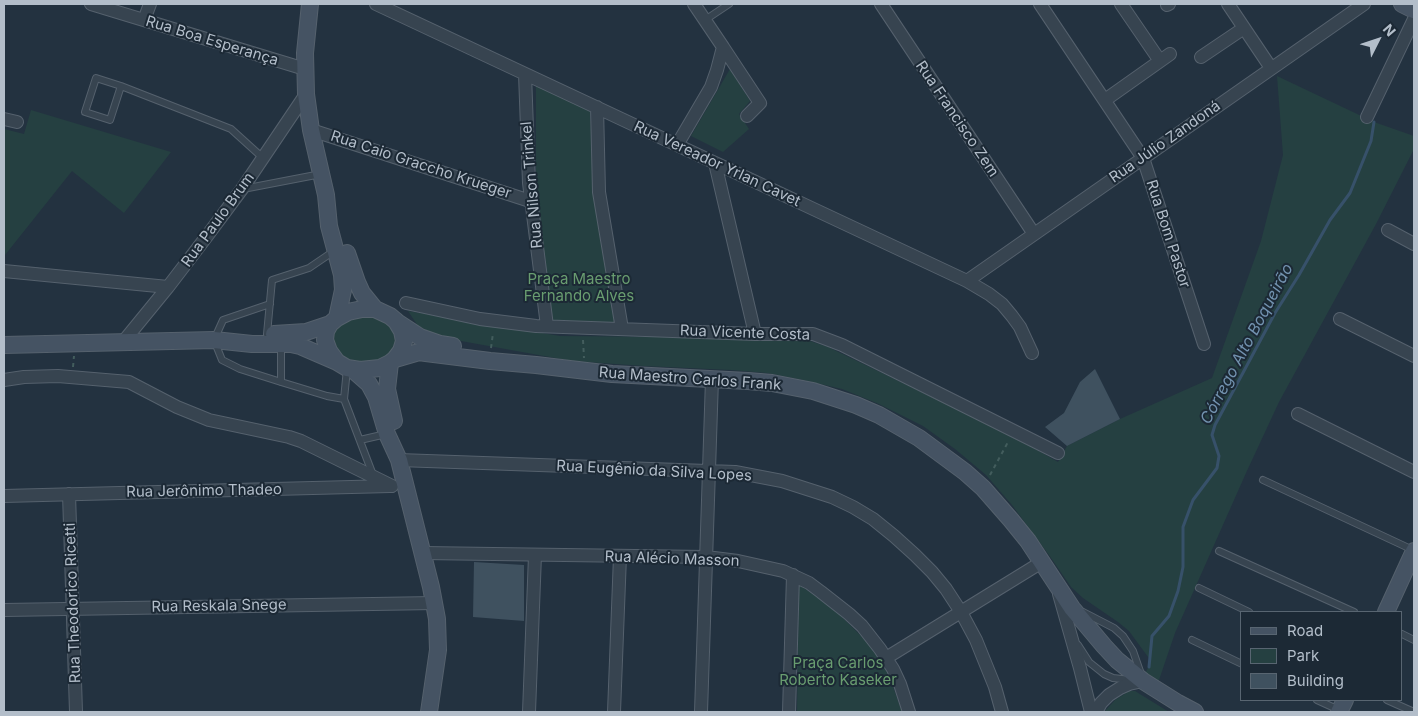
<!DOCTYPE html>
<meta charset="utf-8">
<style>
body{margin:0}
#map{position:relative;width:1418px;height:716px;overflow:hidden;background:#233240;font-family:Inter,sans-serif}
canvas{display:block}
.frame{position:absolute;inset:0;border:5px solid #b3beca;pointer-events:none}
.legend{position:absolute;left:1240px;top:611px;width:162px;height:90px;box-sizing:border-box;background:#1c2935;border:1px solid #586571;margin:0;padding:6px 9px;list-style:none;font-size:15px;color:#b3beca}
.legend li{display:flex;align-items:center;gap:10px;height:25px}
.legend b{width:25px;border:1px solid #586571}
.north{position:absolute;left:1353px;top:15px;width:50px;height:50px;-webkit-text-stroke:4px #1c2935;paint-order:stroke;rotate:49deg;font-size:14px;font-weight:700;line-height:20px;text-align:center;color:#b3beca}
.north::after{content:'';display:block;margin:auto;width:18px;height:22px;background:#b3beca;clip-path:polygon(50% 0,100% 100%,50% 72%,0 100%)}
</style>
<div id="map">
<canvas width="1418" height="716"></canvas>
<div class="frame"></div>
<ul class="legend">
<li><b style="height:6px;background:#455363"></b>Road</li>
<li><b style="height:14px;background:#254041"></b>Park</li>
<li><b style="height:14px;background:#3f515f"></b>Building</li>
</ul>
<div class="north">N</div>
</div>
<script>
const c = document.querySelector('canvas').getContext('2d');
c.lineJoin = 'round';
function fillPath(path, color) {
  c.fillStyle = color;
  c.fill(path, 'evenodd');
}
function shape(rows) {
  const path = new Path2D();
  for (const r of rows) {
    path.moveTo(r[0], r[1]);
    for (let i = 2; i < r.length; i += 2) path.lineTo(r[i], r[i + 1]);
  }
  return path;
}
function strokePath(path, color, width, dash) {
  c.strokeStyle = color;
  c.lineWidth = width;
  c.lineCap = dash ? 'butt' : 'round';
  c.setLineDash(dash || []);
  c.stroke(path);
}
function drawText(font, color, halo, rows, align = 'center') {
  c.font = font + ' Inter,sans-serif';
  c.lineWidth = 4;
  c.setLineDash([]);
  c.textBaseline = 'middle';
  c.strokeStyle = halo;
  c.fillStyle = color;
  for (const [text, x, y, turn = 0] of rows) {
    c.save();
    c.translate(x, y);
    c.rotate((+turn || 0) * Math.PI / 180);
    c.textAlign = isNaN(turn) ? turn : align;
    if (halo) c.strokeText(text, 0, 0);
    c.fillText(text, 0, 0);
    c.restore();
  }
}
const green = shape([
 [730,69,750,101,739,114,749,129,723,152,691,136],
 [1277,76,1374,122,1414,136,1414,149,1376,224,1279,402,1246,473,1175,633,1158,683,1144,676,1151,661,1129,631,1118,622,1083,598,1071,587,1049,555,1012,505,986,475,955,449,923,426,879,404,842,389,803,380,767,373,731,370,644,366,572,361,450,339,434,334,418,326,408,311,560,336,791,338,810,341,828,347,1013,436,1058,462,1067,446,1120,419,1212,378,1261,241,1283,155],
 [536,82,590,108,594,192,616,323,551,322,536,199],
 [31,110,171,152,124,213,72,171,5,255,4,254,4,129,24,134],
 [380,316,395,329,397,346,386,359,357,364,337,355,332,336,336,328,350,317],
 [799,585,819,598,837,612,866,641,880,658,890,678,902,712,797,712],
 [1129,691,1135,691,1169,712,1104,712,1115,700]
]);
const stream = shape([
 [1149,667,1152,636,1169,616,1178,591,1183,567,1183,527,1193,500,1217,468,1219,456,1212,435,1215,425,1275,313,1299,275,1330,220,1350,193,1371,141,1374,122]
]);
const building = shape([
 [1095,369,1120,419,1067,446,1045,427,1064,413,1080,382],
 [474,562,524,565,524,621,473,617]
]);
const path = shape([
 [583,340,584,358],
 [491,348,493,333],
 [73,367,74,356],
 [990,475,1008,442]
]);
const lane = shape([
 [705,20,729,4],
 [121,86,110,120,85,112,96,78,121,86,231,129,263,158],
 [243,189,321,174],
 [270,304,223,320,214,340,222,360,240,369,281,382,327,396,344,399,373,475],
 [267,334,272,280,309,268,334,251],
 [281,345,281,382],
 [344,399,347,369],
 [360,440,386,434],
 [1263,480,1413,550],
 [1219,551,1354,612],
 [1199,588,1249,612],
 [1083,612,1114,628,1123,636,1133,651,1141,674],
 [1402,634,1414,640],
 [1192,640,1242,664],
 [1078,645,1089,662,1104,674,1113,678,1130,680],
 [1317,700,1339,710],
 [1387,700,1414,712]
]);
const street = shape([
 [91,4,305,69],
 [376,4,967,281,989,294,1002,304,1012,316,1020,327,1032,353],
 [881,4,1034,234],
 [1040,4,1143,158,1204,344],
 [1121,4,1160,61],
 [1228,4,1271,68],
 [1167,5,1169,4],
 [144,20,150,4],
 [723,47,760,103,747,116],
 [1201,57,1244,28],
 [525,74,529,183,547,326],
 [1105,100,1170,54],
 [597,107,599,192,622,329],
 [1367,117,1414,19],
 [4,119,17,122],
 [311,130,530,201],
 [677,145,711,87,717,70,723,47,694,4],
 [715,163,755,334],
 [1388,230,1414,244],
 [4,271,168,287],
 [967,281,1364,4],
 [406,303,480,319,536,326,755,334,813,334,842,345,1058,453],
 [1340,319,1414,356],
 [123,342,168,287,207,236,242,189,306,94],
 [4,380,24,377,58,376,129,382,177,407,209,420,289,437,301,441,392,486],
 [1298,414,1414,472],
 [399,460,735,472,782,481,832,497,853,507,873,519,894,536,915,555,932,572,946,589,961,612,976,640,995,687,1002,712],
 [69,494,76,712],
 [4,496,390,486],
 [423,553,706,557,738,561,783,571,809,583,821,592,849,614,862,626,880,649,893,669,900,684,909,712],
 [1059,594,1080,668,1091,712],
 [4,610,435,603],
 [886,658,1042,562],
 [529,712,535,555],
 [614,712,620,556],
 [701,712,712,379],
 [789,712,793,575],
 [1096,712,1101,703,1109,695,1120,688,1129,684,1143,681]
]);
const secondary = shape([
 [310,4,305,53,306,94,311,130,326,195,329,226,342,275,343,290,337,318],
 [1402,4,1414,10],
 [347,253,357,282,362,293,375,309],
 [362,309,375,309,390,316,396,321,402,331,404,341,401,351,395,359,390,363,380,368,360,370,347,368,337,362,329,351,325,340,326,331,330,324,337,318,348,312,362,309],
 [397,322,420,337,440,344,453,346],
 [274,334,306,332,330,324],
 [4,345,214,340,252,344,291,344,300,346,337,362],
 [395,359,419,352,426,353,490,361,536,365,612,374,748,381,772,383,813,391,856,405,879,415,919,438,965,472,983,488,1011,520,1028,541,1072,608,1104,646,1117,660,1143,681,1178,703,1195,712],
 [390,363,387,389,394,421],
 [352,369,369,384,376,397,387,434,399,460,431,587,437,619,438,650,429,712],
 [1386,612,1414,551],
 [1339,712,1345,700]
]);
const streetNames = [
 ["Rua Boa Esperança",212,41,17],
 ["Rua Francisco Zem",957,119,56],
 ["Rua Júlio Zandoná",1165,142,-35],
 ["Rua Vereador Yrlan Cavet",717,164,25],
 ["Rua Caio Graccho Krueger",421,165,18],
 ["Rua Nilson Trinkel",532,185,-95],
 ["Rua Paulo Brum",218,220,-54],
 ["Rua Bom Pastor",1168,234,72],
 ["Rua Vicente Costa",745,333,2],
 ["Rua Maestro Carlos Frank",690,379,4],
 ["Rua Eugênio da Silva Lopes",654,471,3],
 ["Rua Jerônimo Thadeo",204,491,-1],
 ["Rua Alécio Masson",672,559,2],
 ["Rua Theodorico Ricetti",73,603,-92],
 ["Rua Reskala Snege",219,606,-1]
];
const parkNames = [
 ["Praça Maestro",579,279],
 ["Fernando Alves",579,296],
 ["Praça Carlos",838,663],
 ["Roberto Kaseker",838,680]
];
const waterNames = [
 ["Córrego Alto Boqueirão",1247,344,-62]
];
fillPath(green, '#254041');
strokePath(stream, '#37516a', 3);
fillPath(building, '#3f515f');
strokePath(lane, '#55616d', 8);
strokePath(street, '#55616d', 14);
strokePath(secondary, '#55616d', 18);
strokePath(path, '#435d5d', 2, [4, 4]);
strokePath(lane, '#374450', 6);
strokePath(street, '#374450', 12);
strokePath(secondary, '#455363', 16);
drawText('15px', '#b3beca', '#1c2935', streetNames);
drawText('15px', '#699d70', '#1c2935', parkNames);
drawText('italic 16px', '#7292af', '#1c2935', waterNames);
</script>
